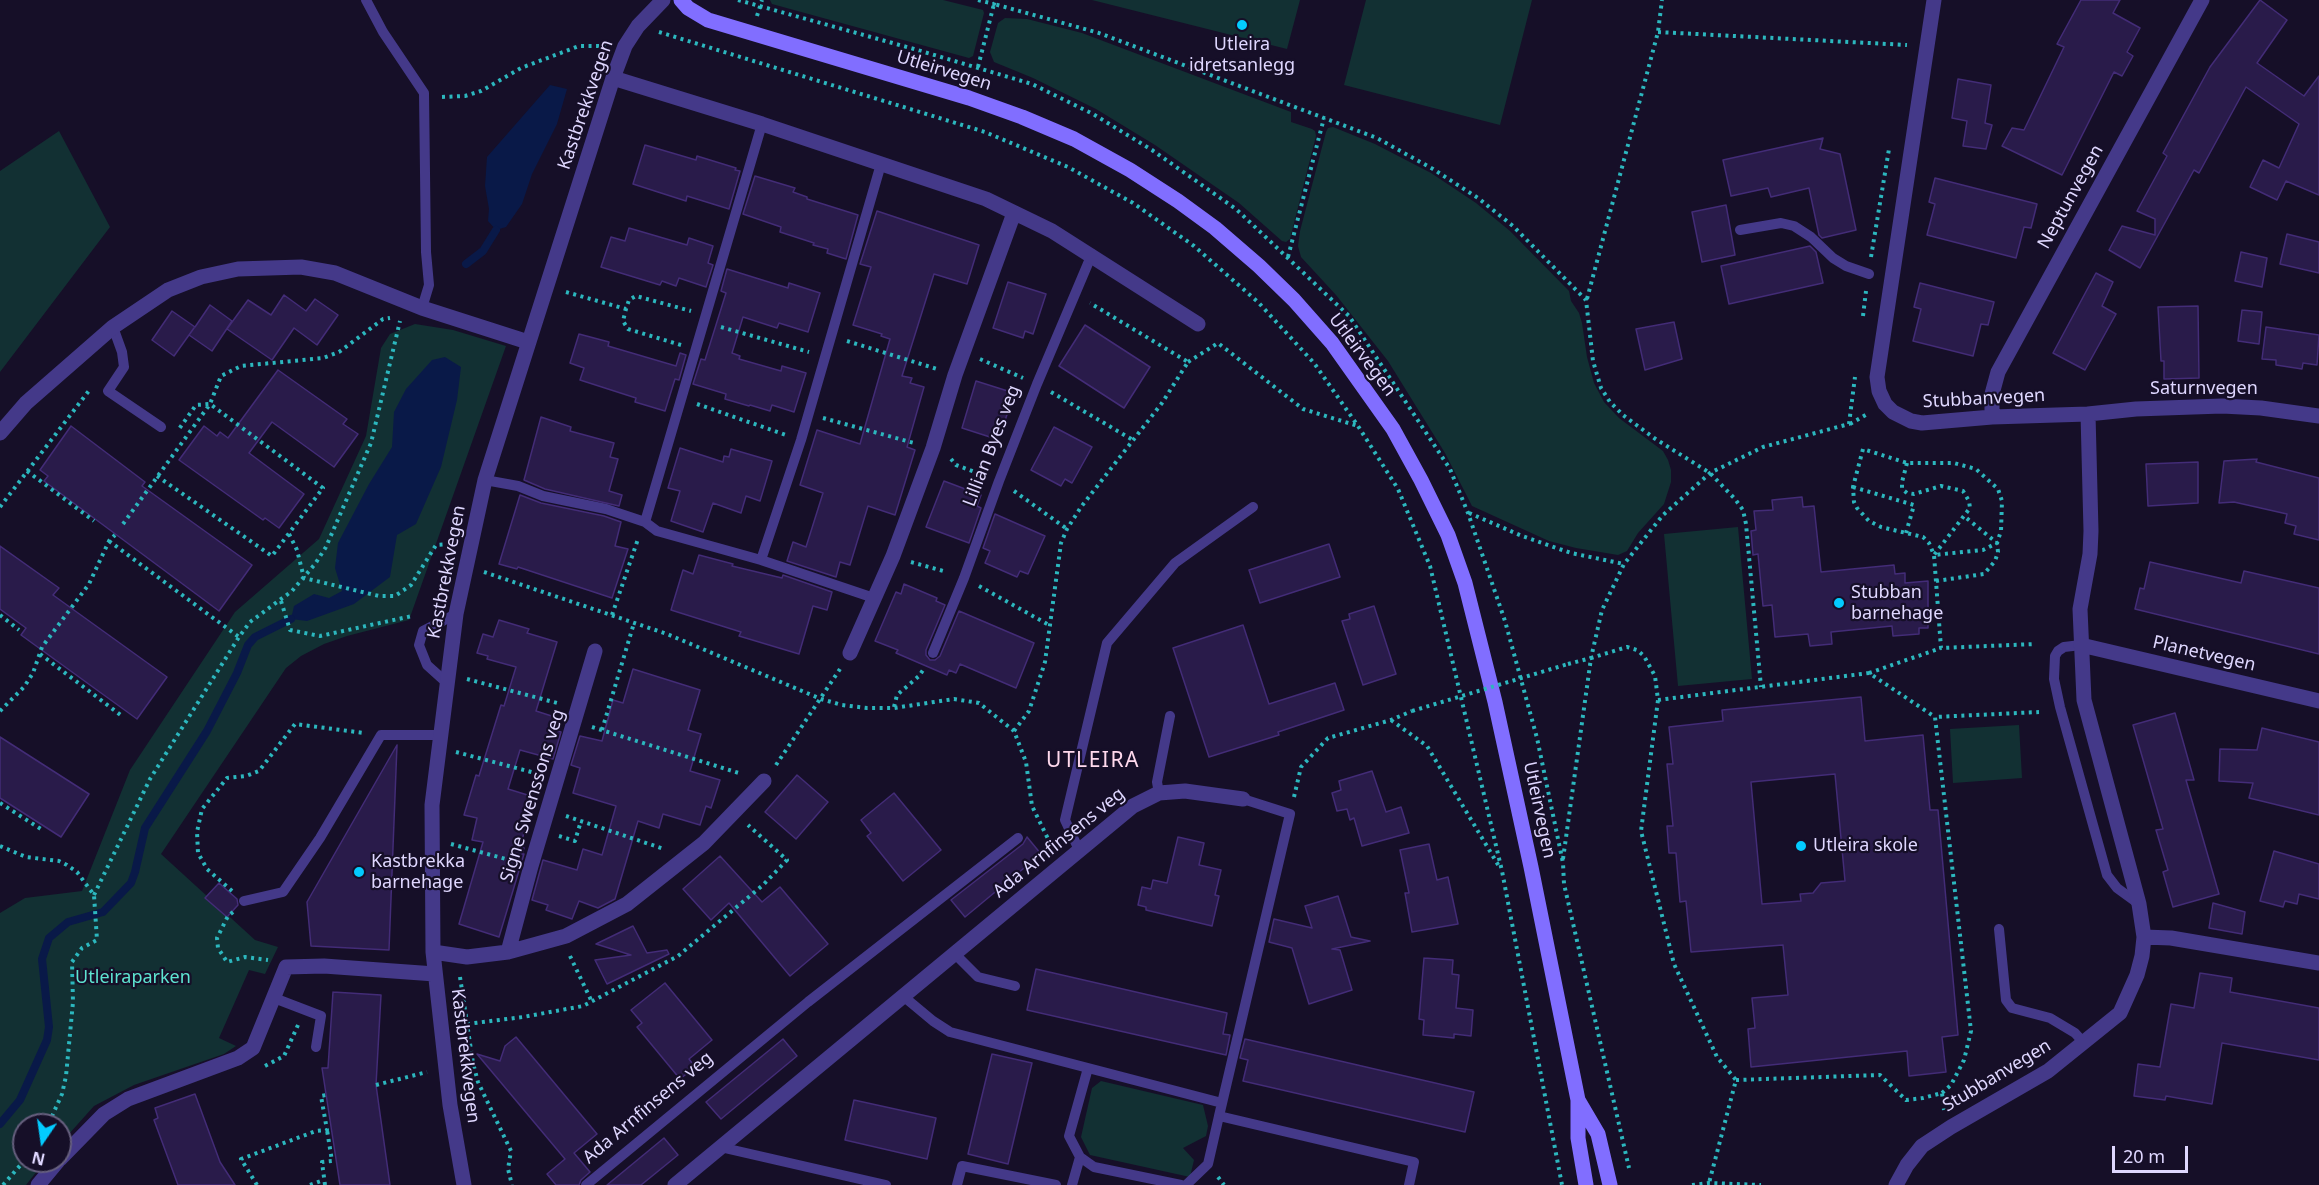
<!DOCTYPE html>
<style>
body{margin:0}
#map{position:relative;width:2319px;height:1185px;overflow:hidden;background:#160f28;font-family:"Noto Sans",sans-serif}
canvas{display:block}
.north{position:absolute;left:12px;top:1113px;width:60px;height:60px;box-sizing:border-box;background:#160f28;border:2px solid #665f7e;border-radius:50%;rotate:193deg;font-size:16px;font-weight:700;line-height:24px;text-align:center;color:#dfd7ff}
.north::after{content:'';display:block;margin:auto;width:21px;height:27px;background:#03cbff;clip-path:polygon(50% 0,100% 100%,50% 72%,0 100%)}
.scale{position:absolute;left:2112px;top:1146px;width:76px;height:27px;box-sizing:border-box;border:3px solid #dfd7ff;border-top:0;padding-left:8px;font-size:18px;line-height:21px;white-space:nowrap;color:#dfd7ff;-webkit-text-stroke:4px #160f28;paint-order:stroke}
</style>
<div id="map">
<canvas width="2319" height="1185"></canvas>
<div class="north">N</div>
<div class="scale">20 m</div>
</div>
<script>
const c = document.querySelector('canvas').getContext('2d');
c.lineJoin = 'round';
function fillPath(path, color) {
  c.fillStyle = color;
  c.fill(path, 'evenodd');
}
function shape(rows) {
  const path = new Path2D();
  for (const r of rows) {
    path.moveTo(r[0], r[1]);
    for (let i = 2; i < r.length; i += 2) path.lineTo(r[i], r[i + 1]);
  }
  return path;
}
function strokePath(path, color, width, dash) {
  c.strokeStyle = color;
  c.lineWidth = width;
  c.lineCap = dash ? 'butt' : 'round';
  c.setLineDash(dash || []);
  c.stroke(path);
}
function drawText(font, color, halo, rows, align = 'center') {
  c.font = font + ' "Noto Sans",sans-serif';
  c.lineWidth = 4.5;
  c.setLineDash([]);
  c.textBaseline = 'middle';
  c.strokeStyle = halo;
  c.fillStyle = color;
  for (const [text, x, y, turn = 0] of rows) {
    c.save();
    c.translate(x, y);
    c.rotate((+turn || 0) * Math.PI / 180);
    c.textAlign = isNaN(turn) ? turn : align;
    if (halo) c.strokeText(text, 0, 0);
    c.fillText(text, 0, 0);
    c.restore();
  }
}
const green = shape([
 [770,0,943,0,983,10,984,13,973,56,969,58,772,4],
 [1092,0,1300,0,1287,49],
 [1366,0,1532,0,1500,125,1344,85],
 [1005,18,1027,19,1082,33,1291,112,1291,122,1312,129,1315,131,1316,136,1290,239,1286,242,1282,241,1239,203,1155,145,1096,109,1033,78,994,62,990,52,998,23],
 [1333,127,1375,144,1431,173,1476,203,1510,231,1569,291,1571,301,1579,313,1582,323,1587,357,1594,383,1604,402,1619,418,1663,451,1668,460,1671,470,1671,482,1664,504,1638,533,1627,551,1618,555,1576,548,1549,541,1472,506,1445,453,1388,361,1336,295,1301,257,1298,246,1300,231,1326,132,1328,128],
 [59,131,110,227,0,372,0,171],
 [415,324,453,330,506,346,409,620,347,636,324,644,301,656,286,668,161,854,255,940,278,947,265,974,249,970,219,1038,236,1046,224,1054,134,1085,94,1106,60,1144,60,1125,24,1125,24,1161,45,1161,26,1185,0,1185,0,913,25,898,82,891,130,770,235,612,319,539,366,436,381,348,390,334],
 [1738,527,1752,679,1678,686,1664,534],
 [2019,725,2022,778,1953,783,1950,729],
 [1101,1081,1203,1105,1208,1126,1206,1136,1183,1148,1194,1160,1190,1177,1090,1155,1081,1137,1092,1088]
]);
const water = shape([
 [550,85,567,89,557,124,532,174,522,204,506,227,496,230,488,221,489,209,485,186,487,157],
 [445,357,461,367,457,400,441,467,416,524,397,535,390,577,354,604,307,621,291,619,294,606,314,594,329,598,342,591,335,568,338,543,369,484,392,447,394,412,406,389,432,360]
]);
const stream = shape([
 [466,264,483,251,496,230],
 [0,1124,20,1100,47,1040,49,1027,42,959,49,938,68,922,103,912,131,883,135,872,145,828,207,731,237,673,248,645,255,637,291,619]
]);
const building = shape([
 [2081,0,2120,0,2113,13,2140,28,2127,52,2133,56,2122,76,2114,72,2062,175,2002,146,2012,128,2024,130,2064,47,2057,44,2081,0],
 [2260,0,2287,20,2257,63,2304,96,2319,76,2319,195,2286,181,2277,200,2250,187,2263,160,2279,168,2299,124,2246,87,2199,173,2194,170,2140,268,2109,250,2122,226,2155,235,2155,219,2137,211,2167,156,2163,153,2210,67,2260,0],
 [1958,79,1991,85,1985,123,1992,125,1986,149,1963,146,1967,121,1952,118,1958,79],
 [1823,138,1820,149,1840,154,1856,230,1822,238,1819,235,1809,188,1771,197,1768,188,1731,196,1723,160,1823,138],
 [645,145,696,160,697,156,736,168,735,170,740,171,729,209,687,196,686,201,633,184,645,145],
 [755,176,795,188,793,192,807,197,807,199,858,215,846,259,827,253,828,249,813,245,814,243,780,232,781,227,743,214,755,176],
 [1935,178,2037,204,2031,228,2024,227,2016,258,1927,235,1935,204,1929,202,1935,178],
 [1726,205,1735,255,1702,262,1692,212,1726,205],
 [877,211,979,245,967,284,934,274,902,376,912,378,910,383,924,387,907,447,915,450,895,515,868,506,850,565,840,562,836,577,787,561,793,542,806,547,823,493,800,485,817,430,860,444,890,339,881,336,882,334,853,325,871,267,860,264,877,211],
 [629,228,687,245,689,238,713,246,708,263,713,265,706,287,679,278,676,286,662,281,660,285,601,267,611,237,625,241,629,228],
 [2287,234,2319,242,2319,273,2280,264,2287,234],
 [1810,246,1816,252,1823,283,1729,304,1721,266,1810,246],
 [2241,252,2267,258,2262,287,2235,281,2241,252],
 [727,269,788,288,789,283,820,293,808,332,779,323,777,328,743,317,732,353,740,356,739,359,781,371,782,366,806,373,794,412,772,405,770,411,750,405,749,406,725,399,726,394,693,384,701,359,705,360,726,293,721,291,727,269],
 [2096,273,2113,282,2102,306,2116,314,2085,370,2053,353,2096,273],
 [1008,282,1046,294,1033,334,1025,331,1023,338,993,328,1008,282],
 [1920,283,1994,302,1988,325,1981,324,1973,356,1913,341,1921,309,1914,307,1920,283],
 [284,295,306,311,315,299,338,315,317,345,294,328,272,360,227,329,248,300,271,315,284,295],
 [210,305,232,321,212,351,189,335,194,328,174,356,152,340,172,311,195,327,210,305],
 [2198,306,2199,378,2164,379,2164,361,2161,361,2158,307,2198,306],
 [2242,310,2262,312,2259,344,2238,341,2242,310],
 [1674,322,1682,359,1645,370,1636,329,1674,322],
 [1085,325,1150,367,1124,408,1059,366,1085,325],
 [2266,327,2319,335,2317,365,2303,363,2302,369,2276,365,2276,360,2262,359,2266,327],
 [579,334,609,342,608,346,676,366,680,353,686,355,679,380,675,379,665,411,635,402,636,398,580,380,584,368,570,363,579,334],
 [278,370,347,419,343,424,358,434,334,467,272,422,249,453,304,494,279,528,265,518,263,520,179,460,204,426,217,436,220,432,228,438,278,370],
 [976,381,1014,393,1001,433,993,431,990,437,962,428,976,381],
 [541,417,571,427,570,431,614,443,610,457,618,459,609,491,622,495,619,506,545,489,524,480,541,417],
 [71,426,145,482,142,486,252,565,219,611,44,481,48,476,40,470,71,426],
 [1054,427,1092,447,1072,483,1065,479,1061,486,1031,470,1054,427],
 [680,448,723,462,724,456,729,457,731,449,772,461,760,501,746,496,741,513,713,503,703,532,671,521,680,491,668,488,680,448],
 [2257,459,2256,462,2319,478,2319,540,2294,534,2296,526,2285,523,2287,514,2234,502,2219,503,2224,461,2257,459],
 [2198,462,2198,503,2148,506,2146,464,2198,462],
 [944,481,981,495,977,506,981,508,969,543,926,527,944,481],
 [520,495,541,503,604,516,621,522,615,546,628,549,612,598,518,567,517,569,499,564,520,495],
 [1802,497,1803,507,1814,506,1821,572,1894,565,1895,574,1905,573,1905,583,1928,581,1928,628,1919,628,1919,634,1893,636,1892,626,1831,632,1832,644,1810,646,1808,634,1775,637,1772,605,1763,606,1758,554,1753,555,1751,531,1756,530,1754,511,1773,510,1772,500,1802,497],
 [995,514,1045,536,1028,574,1020,571,1017,577,985,563,990,551,983,548,995,514],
 [1329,544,1340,577,1260,603,1249,570,1329,544],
 [0,546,59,588,53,595,167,677,137,719,21,635,26,628,0,609,0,546],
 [699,555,733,564,732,566,782,578,783,575,832,592,827,610,813,606,799,654,739,636,741,632,671,610,683,570,693,574,699,555],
 [2150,562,2241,583,2244,571,2319,588,2319,654,2135,609,2140,588,2144,589,2150,562],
 [904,584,937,598,936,601,945,605,926,650,926,655,930,660,935,660,940,656,959,611,1034,643,1016,688,960,664,956,673,949,670,947,675,896,653,898,650,875,641,896,592,901,594,904,584],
 [1374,606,1396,674,1363,685,1342,621,1350,619,1349,614,1374,606],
 [499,620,529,629,527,633,557,642,536,711,561,719,558,731,561,732,553,759,520,750,508,789,534,797,520,847,524,848,522,854,524,854,499,937,459,924,483,842,472,840,477,818,464,815,476,775,479,776,501,705,504,706,516,667,487,659,488,656,477,653,483,634,493,637,499,620],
 [1243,625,1269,704,1335,683,1344,710,1278,732,1279,735,1209,757,1173,648,1243,625],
 [633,669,700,690,688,730,701,734,690,771,720,780,711,808,706,806,700,825,663,814,659,828,638,821,615,899,598,908,579,901,572,919,546,910,548,905,532,900,543,860,577,870,583,849,602,855,616,806,573,793,580,768,571,765,580,736,602,741,613,700,623,703,633,669],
 [1861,697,1865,741,1923,735,1930,810,1938,810,1958,1035,1942,1037,1946,1072,1909,1076,1907,1051,1751,1067,1748,1029,1755,1028,1752,998,1788,995,1783,945,1691,952,1686,901,1680,902,1676,853,1669,853,1667,826,1673,826,1667,764,1673,764,1669,727,1723,721,1722,710,1861,697],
 [1835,774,1845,881,1821,883,1813,893,1800,894,1801,901,1762,904,1751,782,1835,774],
 [2175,713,2194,780,2186,780,2219,894,2173,907,2163,872,2168,870,2156,830,2163,829,2133,725,2175,713],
 [2262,728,2319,742,2319,815,2249,798,2253,783,2219,781,2220,749,2257,750,2262,728],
 [0,737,89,794,61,837,0,798,0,737],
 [397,745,389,950,311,946,307,902,397,745],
 [1372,771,1386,812,1401,807,1409,833,1362,846,1354,818,1350,820,1347,809,1337,811,1332,793,1341,790,1339,781,1372,771],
 [797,775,828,802,796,839,765,812,797,775],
 [894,793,941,850,903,881,867,836,871,833,861,820,894,793],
 [1027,837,1041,854,965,917,951,900,1023,844,1027,837],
 [1178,837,1204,843,1199,865,1221,870,1215,895,1219,896,1212,926,1146,910,1146,907,1138,905,1142,887,1151,889,1153,880,1167,883,1178,837],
 [1429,844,1437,880,1448,877,1458,924,1412,932,1405,893,1409,893,1400,850,1429,844],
 [2274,851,2319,864,2319,899,2299,894,2297,904,2285,901,2283,907,2260,901,2274,851],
 [720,856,762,902,780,887,828,944,790,976,729,903,711,920,683,889,720,856],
 [219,883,237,899,238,905,227,917,205,898,219,883],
 [1338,896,1351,937,1370,941,1332,949,1340,950,1352,990,1309,1004,1292,948,1269,942,1274,919,1312,928,1305,906,1338,896],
 [2213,903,2245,912,2242,934,2209,928,2213,903],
 [633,926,647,953,667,950,669,954,607,984,595,960,631,955,596,944,633,926],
 [1424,958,1453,960,1452,974,1459,975,1456,1008,1473,1010,1471,1036,1454,1034,1454,1038,1423,1035,1424,1020,1419,1019,1424,958],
 [1036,969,1227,1013,1223,1034,1230,1035,1226,1055,1027,1010,1036,969],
 [2200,973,2232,978,2230,992,2319,1008,2319,1060,2222,1043,2212,1104,2166,1096,2165,1100,2134,1096,2138,1064,2160,1067,2171,1004,2194,1008,2200,973],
 [665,983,712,1040,689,1059,695,1067,680,1079,637,1027,642,1023,631,1010,665,983],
 [333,992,381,995,376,1085,390,1185,340,1185,322,1068,328,1068,333,992],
 [516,1037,597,1134,574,1153,590,1172,581,1180,579,1185,556,1185,547,1174,565,1159,477,1054,500,1061,505,1046,516,1037],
 [783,1039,797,1056,721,1119,706,1102,783,1039],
 [1245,1039,1474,1092,1465,1132,1243,1081,1248,1060,1240,1058,1245,1039],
 [992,1054,1032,1063,1008,1164,968,1154,992,1054],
 [195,1094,220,1162,235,1185,178,1185,154,1120,158,1118,155,1108,195,1094],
 [854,1100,936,1118,927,1159,845,1140,854,1100],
 [664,1138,678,1155,641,1185,607,1185,664,1138]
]);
const path = shape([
 [738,0,914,49,1032,84,1093,114,1152,150,1236,209,1349,316,1450,469,1468,513,1505,621,1537,738,1563,863,1564,884,1629,1168],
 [978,0,994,4,995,0],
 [757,16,762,0],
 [659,32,985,132,1068,167,1133,203,1194,246,1258,302,1314,363,1358,426,1398,489,1430,566,1502,871,1562,1185],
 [1658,32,1907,45],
 [978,67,994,4,1099,33,1377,138,1433,169,1478,198,1513,226,1586,300,1593,361,1601,388,1610,402,1623,415,1654,438,1710,473,1735,499,1743,510,1746,524,1761,687],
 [442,97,465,96,481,91,521,68,579,46,606,46],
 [1288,257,1324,118],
 [1871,257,1889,149],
 [566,292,626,309],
 [1587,299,1658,32,1662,0],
 [1863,316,1866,291],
 [721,327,809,352],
 [847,341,937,369],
 [681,345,628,329,623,321,626,309,629,300,636,296,691,311],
 [980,359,1023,378],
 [1188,362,1218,343,1303,409,1358,426],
 [1051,392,1133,440],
 [697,404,786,435],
 [823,418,914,443],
 [1850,424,1869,413],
 [951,459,956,465,983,475],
 [1907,463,1902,482,1902,489,1907,493,1914,494,1941,486,1963,491,1969,501,1970,508,1934,555,1929,543,1923,537,1881,527,1869,521,1857,508,1854,502,1853,487,1863,449,1907,463,1954,463,1976,469,1998,489,2002,501,2001,531,1997,543,1983,550,1934,555,1941,648,2035,644],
 [27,471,94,521],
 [157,476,272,556,323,488,210,404,196,405,179,429],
 [1853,487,1914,505,1906,533],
 [1014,491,1067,529],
 [0,507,91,388],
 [1469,513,1522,536,1571,553,1624,564],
 [123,524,210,404,221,376,241,366,323,358,339,352,383,319,390,318],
 [289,534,297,550,304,578,379,596,395,596,411,585,436,545,453,544],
 [109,541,239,637],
 [911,562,947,572],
 [484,572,667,634,821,699,842,705,867,708,894,708,954,699,979,703,1014,731,1026,762,1032,806,1052,847],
 [1936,581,1984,574,1995,561,1998,552,1997,543,1964,516],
 [979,586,1049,625],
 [281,601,290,630,320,636,412,616],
 [0,615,19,630],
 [612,615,638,539],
 [40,654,122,716],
 [1568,664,1591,658,1602,610,1624,564,1663,515,1710,473,1763,447,1849,424,1855,377],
 [1869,673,1941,648],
 [467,679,561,704],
 [1658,700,1869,673,1935,717],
 [894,707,897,695,919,676,925,667],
 [0,711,24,687,33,673,42,647,89,584,109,541,115,535],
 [1391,720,1427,746,1500,868],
 [592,727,742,774],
 [602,730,634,623],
 [1014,731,1029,711,1045,662,1061,543,1067,529,1081,507,1162,403,1188,362,1090,303],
 [456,752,539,774],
 [776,765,840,669],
 [1294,797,1301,767,1328,738,1391,720,1412,711],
 [0,803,44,831],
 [566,816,664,849],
 [559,836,575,841,581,821],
 [451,844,513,861],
 [0,846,26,857,59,861,67,865,77,872,94,895,97,940,82,948,72,962,73,1002,66,1076,62,1094,48,1125],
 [1563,859,1591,658,1627,647,1637,650,1644,656,1655,676,1658,700,1641,831,1674,964,1717,1057,1736,1080,1709,1183],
 [232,891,207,869,198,853,197,832,202,809,227,778,246,776,259,771,295,724,364,733],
 [94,895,150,779,239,637,250,622,292,591,315,564,326,547,371,443,400,321],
 [233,912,228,916,217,938,218,948,227,962,245,957,268,960],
 [570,956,592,1002],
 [460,977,473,1063,478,1082,511,1151,508,1169,512,1185],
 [467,1024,523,1017,583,1006,678,956,763,885,787,860,748,825],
 [265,1066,284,1056,298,1025],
 [1736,1080,1880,1075,1906,1100,1923,1098,1942,1093,1944,1110],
 [376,1085,427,1072],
 [1942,1093,1951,1085,1964,1060,1971,1031,1935,717,2039,712],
 [1218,1177,1224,1185],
 [3,1185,24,1161],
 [257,1185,241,1159,316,1131,327,1130,321,1096,326,1095],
 [310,1185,324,1180],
 [325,1185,322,1162,332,1161,327,1130],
 [1692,1185,1709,1183,1761,1185]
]);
const lane = shape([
 [366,0,383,32,424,93,426,252,429,285,422,308],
 [1740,230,1781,223,1794,226,1811,237,1833,258,1846,266,1869,274],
 [113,327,122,352,124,367,108,391,161,427],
 [485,480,518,486,543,496,606,509,645,522,657,531,761,560,874,598],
 [645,522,762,124],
 [761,560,801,440,881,164],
 [2081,645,2064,647,2058,651,2055,656,2054,679,2060,707,2107,875,2117,888,2139,904],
 [933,653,964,578,999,481,1037,384,1092,254],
 [447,683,427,665,419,645,423,631,456,614],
 [1159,793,1157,782,1170,716],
 [1243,799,1290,814,1219,1116,1414,1162,1409,1185],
 [1079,850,1065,820,1107,643,1175,563,1253,507],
 [244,901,283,892,320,838,381,735,440,735],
 [1999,929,2006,1000,2012,1008,2050,1018,2075,1033,2084,1043],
 [954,953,978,977,1015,986],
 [903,996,933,1021,950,1032,1088,1068],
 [274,998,321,1016,316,1047],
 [720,1147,886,1185],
 [586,1185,808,1002,1018,838],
 [957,1185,962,1166,1056,1185],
 [1072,1185,1080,1157],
 [1181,1185,1094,1167,1080,1157,1069,1136,1088,1068,1222,1103],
 [1186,1185,1208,1164,1219,1116]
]);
const street = shape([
 [613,78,762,124,986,199,1052,231,1198,324],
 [2088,414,2136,409,2222,406,2261,408,2319,416],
 [1992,417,1992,394,1998,372,2202,0],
 [0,433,26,403,113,327,168,290,201,277,238,269,301,267,335,273,422,308,528,342],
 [2081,645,2319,701],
 [850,653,893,556,933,448,955,375,1014,213],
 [2144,937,2171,938,2319,963],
 [433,952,467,957,508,952,566,936,627,904,704,843,764,781],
 [508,952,531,866,595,651],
 [60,1159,104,1114,128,1099,238,1058,253,1048,286,967,324,966,435,974],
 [38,1185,58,1161],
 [464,1185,450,1105,433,952,432,805,456,614,485,480,613,78,625,46,638,26,663,0],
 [675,1185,1133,806,1159,793,1185,791,1243,799],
 [1896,1185,1907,1165,1922,1146,1951,1127,2048,1071,2120,1013,2137,975,2142,956,2144,937,2139,904,2084,700,2080,609,2090,554,2091,531,2088,414,1992,417,1922,423,1911,421,1893,412,1885,404,1879,391,1877,377,1934,0]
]);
const secondary = shape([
 [681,0,688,8,708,20,969,98,1022,117,1074,139,1130,170,1178,201,1215,228,1259,266,1294,300,1332,343,1393,429,1421,480,1448,535,1465,583,1495,702,1531,867,1578,1100,1578,1138,1586,1185],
 [1578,1100,1598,1134,1610,1185]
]);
const pathBridge = shape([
 [1412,711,1568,664]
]);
const markers = [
 [1242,25,6,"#03cbff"],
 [1839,603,6,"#03cbff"],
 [1801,846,6,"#03cbff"],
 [359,872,6,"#03cbff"]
];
const poiNames = [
 ["Utleira",1242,45,"center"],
 ["idretsanlegg",1242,66,"center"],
 ["Stubban",1851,593],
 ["barnehage",1851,614],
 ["Utleira skole",1813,846],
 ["Kastbrekka",371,862],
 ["barnehage",371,883]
];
const streetNames = [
 ["Utleirvegen",944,71,17],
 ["Kastbrekkvegen",586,105,-71],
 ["Neptunvegen",2071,197,-61],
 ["Utleirvegen",1362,355,53],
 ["Saturnvegen",2204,389],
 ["Stubbanvegen",1984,399,-3],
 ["Lillian Byes veg",992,446,-69],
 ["Kastbrekkvegen",447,572,-79],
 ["Planetvegen",2204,654,13],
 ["Signe Swenssons veg",533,796,-73],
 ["Utleirvegen",1539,810,78],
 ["Ada Arnfinsens veg",1059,843,-39],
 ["Kastbrekkvegen",465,1056,83],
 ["Stubbanvegen",1997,1076,-31],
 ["Ada Arnfinsens veg",648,1108,-40]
];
const parkNames = [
 ["Utleiraparken",133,978]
];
const quarterNames = [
 ["UTLEIRA",1093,761]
];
fillPath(green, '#123033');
fillPath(water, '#091948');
strokePath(stream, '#091948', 8);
fillPath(building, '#291b4a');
strokePath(building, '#432c77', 1.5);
strokePath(path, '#2cb7be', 4, [3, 4.5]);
strokePath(lane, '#443989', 10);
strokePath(street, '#443989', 15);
strokePath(secondary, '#816eff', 15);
strokePath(pathBridge, '#2cb7be', 4, [3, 4.5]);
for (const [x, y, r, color] of markers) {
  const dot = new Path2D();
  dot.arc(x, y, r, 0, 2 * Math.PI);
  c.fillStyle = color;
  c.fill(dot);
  strokePath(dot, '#160f28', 2);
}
drawText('18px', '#dfd7ff', '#160f28', poiNames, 'left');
drawText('18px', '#dfd7ff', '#160f28', streetNames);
drawText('18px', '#5ee4d1', '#160f28', parkNames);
c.letterSpacing = '1.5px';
drawText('21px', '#ffd9ed', '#160f28', quarterNames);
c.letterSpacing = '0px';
</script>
